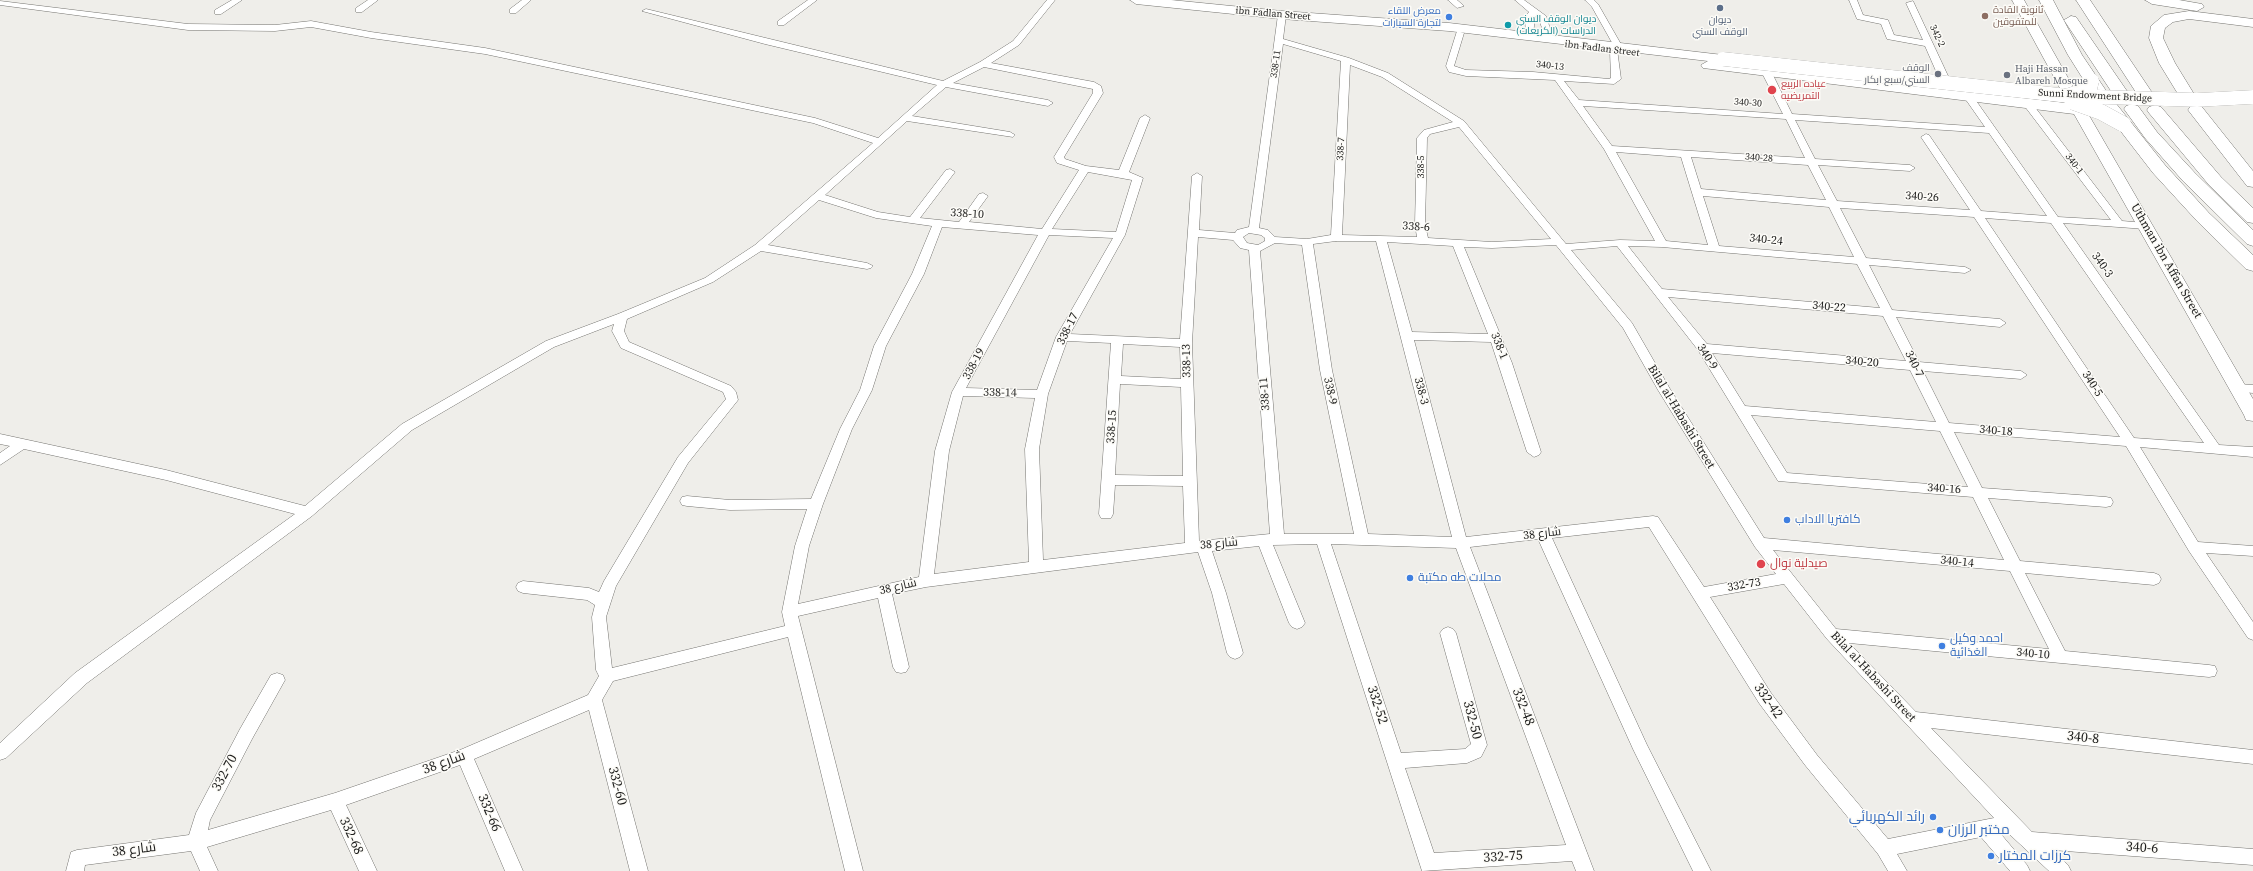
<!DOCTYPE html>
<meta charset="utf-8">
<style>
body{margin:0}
canvas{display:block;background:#efeeea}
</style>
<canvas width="2253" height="871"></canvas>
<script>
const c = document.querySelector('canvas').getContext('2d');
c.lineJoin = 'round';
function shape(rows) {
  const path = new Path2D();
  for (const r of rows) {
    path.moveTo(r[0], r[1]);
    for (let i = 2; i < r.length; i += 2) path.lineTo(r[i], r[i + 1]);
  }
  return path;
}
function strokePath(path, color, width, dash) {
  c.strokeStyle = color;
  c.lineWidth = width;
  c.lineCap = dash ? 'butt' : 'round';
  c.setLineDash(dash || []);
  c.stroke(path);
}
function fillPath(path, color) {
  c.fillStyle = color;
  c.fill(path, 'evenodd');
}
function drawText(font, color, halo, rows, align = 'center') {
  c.font = font + ' "Source Serif 4",Cairo,serif';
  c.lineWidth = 3;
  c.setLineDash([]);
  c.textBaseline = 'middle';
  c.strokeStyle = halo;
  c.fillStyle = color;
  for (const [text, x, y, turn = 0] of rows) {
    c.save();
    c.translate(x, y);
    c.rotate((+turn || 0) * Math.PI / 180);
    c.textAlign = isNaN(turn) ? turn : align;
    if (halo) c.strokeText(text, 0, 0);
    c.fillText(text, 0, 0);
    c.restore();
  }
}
const street = shape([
 [232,0,242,0,221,14,215,14,215,10,232,0],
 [368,0,378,0,362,12,356,12,356,8,368,0],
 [522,0,531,0,516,13,510,13,510,9,522,0],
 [808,0,817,0,784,25,778,25,778,21,808,0],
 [1047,0,1055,0,1019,45,991,63,1094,82,1101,86,1103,93,1064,157,1065,159,1086,166,1119,170,1140,118,1145,115,1150,118,1129,172,1143,178,1125,235,1070,334,1180,339,1192,176,1197,173,1202,176,1199,230,1235,233,1237,230,1249,227,1278,15,1282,12,1286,15,1283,39,1349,58,1388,73,1464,121,1566,244,1620,240,1655,241,1604,149,1555,80,1466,76,1449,72,1446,66,1457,31,1464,33,1454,66,1466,70,1533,72,1609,79,1611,78,1610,51,1617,49,1621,79,1614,84,1564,81,1579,100,1783,114,1762,73,1767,70,1772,73,1792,114,1985,127,1964,97,1966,95,1972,95,2058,217,2111,220,2023,104,2025,102,2031,102,2122,221,2146,223,2151,226,2146,229,2063,223,2219,445,2253,447,2253,457,2140,447,2198,542,2253,546,2253,556,2206,553,2253,622,2253,640,2248,638,2189,551,2126,446,1954,432,1982,488,2106,497,2111,498,2113,502,2111,506,2106,507,1988,498,2020,561,2154,573,2159,575,2161,579,2159,583,2154,585,2025,573,2065,651,2209,665,2215,666,2217,671,2215,676,2209,677,1849,643,1916,712,2253,750,2253,764,1931,728,2032,832,2253,849,2253,865,2052,850,2068,865,2071,871,2049,871,2007,832,2000,833,2027,865,2030,871,2010,871,1981,837,1897,854,1907,871,1888,871,1878,854,1805,765,1759,703,1649,527,1552,538,1647,745,1711,871,1693,871,1633,749,1538,539,1470,547,1594,871,1576,871,1572,861,1422,871,1317,544,1273,545,1305,623,1302,627,1297,629,1292,627,1289,623,1259,546,1212,551,1226,593,1243,653,1240,657,1235,659,1230,657,1227,653,1212,593,1198,552,926,587,892,594,909,667,906,672,901,673,896,672,893,667,878,598,798,616,863,871,845,871,788,637,613,681,602,700,648,871,630,871,589,710,474,759,523,871,505,871,460,765,346,805,377,871,359,871,331,810,207,847,218,871,200,871,191,851,85,865,84,871,66,871,71,852,77,850,189,835,196,813,240,729,271,675,277,673,283,675,285,680,252,739,210,820,208,830,335,793,460,750,588,695,599,676,596,670,592,617,595,605,587,600,523,593,518,591,516,587,518,583,523,581,589,588,599,592,604,581,678,457,726,399,723,392,621,348,612,331,614,324,554,347,412,430,312,516,87,683,6,758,0,760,0,743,75,673,295,514,166,480,24,449,0,465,0,453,10,446,0,444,0,434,166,470,305,506,402,424,546,341,618,314,705,278,755,245,873,143,813,123,485,54,371,38,311,27,275,31,188,30,0,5,0,1,188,24,275,25,311,21,371,32,485,48,815,118,878,138,937,85,765,44,642,11,646,9,943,81,980,62,1013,41,1047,0],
 [1283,44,1341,61,1331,235,1307,239,1275,237,1268,230,1259,228,1283,44],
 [1350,65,1382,77,1453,122,1424,130,1417,138,1415,225,1417,237,1342,235,1350,65],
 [984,67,1093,89,1093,93,1054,157,1057,163,1079,170,1042,229,969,222,988,196,983,193,979,194,959,222,920,218,955,172,950,169,946,170,910,217,878,212,825,195,907,121,1013,137,1015,135,1010,132,912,116,946,87,1048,106,1053,103,1048,100,953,83,984,67],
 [1583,106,1786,119,1805,158,1612,146,1583,106],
 [1795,120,1989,133,2047,216,1981,211,1929,135,1926,134,1921,137,1970,210,1837,201,1818,165,1910,171,1915,168,1910,165,1815,159,1795,120],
 [1459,127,1551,239,1492,242,1428,238,1425,225,1427,138,1430,134,1459,127],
 [1616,152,1681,157,1708,245,1666,241,1616,152],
 [1691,157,1808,165,1826,200,1701,189,1691,157],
 [1088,172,1132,180,1116,232,1052,229,1088,172],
 [1703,196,1829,207,1854,257,1719,246,1703,196],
 [819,200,876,218,932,226,912,274,874,346,860,390,840,429,811,499,730,500,687,496,682,497,680,501,682,505,687,506,730,510,807,509,795,546,782,612,785,626,612,668,606,617,616,586,688,463,738,400,736,392,731,386,629,342,624,331,627,319,713,282,761,251,867,269,871,268,873,266,867,263,768,245,819,200],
 [1840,208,1974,217,2120,437,1949,423,1923,371,2021,379,2027,375,2021,371,1919,362,1896,317,2000,327,2006,323,2000,319,1892,310,1869,265,1965,273,1971,270,1965,267,1866,258,1840,208],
 [1985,218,2051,223,2204,443,2134,438,1985,218],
 [942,227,1038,235,952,392,935,451,919,577,798,604,809,546,823,504,852,429,872,390,886,346,924,274,942,227],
 [1249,233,1261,235,1265,238,1265,241,1258,245,1247,243,1243,237,1249,233],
 [1049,235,1113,238,1056,337,1037,390,966,388,1049,235],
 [1198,237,1233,240,1240,248,1249,250,1270,534,1199,541,1192,343,1198,237],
 [1336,241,1376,241,1452,537,1368,534,1332,370,1313,244,1336,241],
 [1387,242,1453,246,1488,334,1412,332,1387,242],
 [1275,243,1302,245,1320,370,1354,534,1284,534,1260,251,1275,243],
 [1556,245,1623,328,1658,390,1755,547,1776,574,1704,587,1658,517,1653,516,1466,537,1414,340,1491,342,1527,452,1534,457,1539,455,1541,452,1512,363,1464,247,1492,248,1556,245],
 [1617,246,1698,350,1778,481,1973,497,2004,560,1764,538,1670,389,1632,323,1571,250,1617,246],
 [1628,246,1662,247,1857,264,1880,308,1662,289,1628,246],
 [1668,297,1883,316,1906,361,1707,344,1668,297],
 [1067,341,1111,343,1099,514,1101,518,1111,518,1113,514,1115,485,1183,486,1185,543,1043,560,1039,449,1048,394,1067,341],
 [1123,344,1180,347,1181,379,1121,376,1123,344],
 [1712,353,1910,370,1936,422,1745,406,1712,353],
 [1120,384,1181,387,1183,476,1115,475,1120,384],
 [963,396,1035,398,1025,449,1029,562,934,574,949,451,963,396],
 [1751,415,1940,431,1968,487,1787,473,1751,415],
 [1331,544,1456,548,1566,845,1434,853,1405,768,1467,763,1481,757,1487,745,1456,633,1453,629,1448,627,1443,629,1440,633,1471,744,1465,749,1401,753,1331,544],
 [1773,550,2010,571,2049,649,1836,629,1773,550],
 [1784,584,1827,639,1994,818,1888,839,1817,755,1771,693,1710,597,1784,584],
 [1448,0,1457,0,1464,6,1457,8,1448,0],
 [1515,0,1524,0,1546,16,1553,38,1552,40,1546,40,1539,19,1535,16,1533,36,1526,38,1525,17,1529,12,1515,0],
 [1585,0,1594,0,1598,4,1622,46,1621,48,1615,48,1592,7,1585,0],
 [1849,0,1857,0,1863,15,1888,20,1894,35,1923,40,1906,3,1913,1,1949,78,1947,80,1939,78,1925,46,1887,39,1881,24,1857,19,1849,0],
 [2237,384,2253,385,2253,393,2233,391,2231,388,2233,385,2237,384]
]);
const secondary = shape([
 [1130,0,1171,0,1282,11,1449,23,1723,55,1729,59,1728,62,1719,62,2083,105,2253,399,2253,421,2246,420,2244,415,2074,114,1703,68,1701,65,1708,61,1449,31,1282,19,1136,4,1130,0],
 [2012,0,2024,0,2076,92,2074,95,2069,96,2062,92,2012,0]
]);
const highway = shape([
 [2039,0,2053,0,2082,55,2111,98,2110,100,2114,101,2165,165,2209,213,2253,255,2253,271,2246,269,2197,221,2153,173,2102,107,2101,102,2095,98,2068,55,2039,0],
 [2076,0,2090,0,2153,94,2151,97,2139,97,2076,0],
 [2145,0,2179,0,2202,4,2204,7,2197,11,2152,4,2145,0],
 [2189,11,2253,19,2253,27,2189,19,2173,22,2165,28,2163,38,2175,63,2194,94,2192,97,2186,99,2180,97,2178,94,2159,63,2149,38,2151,26,2164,15,2189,11],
 [2071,16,2076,17,2129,94,2127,97,2121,99,2115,97,2113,94,2064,20,2071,16],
 [2132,104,2138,106,2157,132,2195,173,2253,230,2253,246,2247,244,2183,181,2145,138,2124,109,2126,106,2132,104],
 [2155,105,2161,107,2221,177,2253,208,2253,223,2247,222,2209,185,2149,113,2147,110,2149,107,2155,105],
 [2196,105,2202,107,2253,171,2253,187,2247,186,2188,110,2190,107,2196,105]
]);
const secondaryBridge = shape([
 [1723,59,2069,96,2197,100,2253,97]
]);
const highwayBridge = shape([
 [2069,96,2089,89,2091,81],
 [2073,102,2101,112,2123,124]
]);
const markers = [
 [1720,8,4,"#5c6f8a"],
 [1985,16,4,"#8d6e63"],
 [1449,17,4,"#3f7fe0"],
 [1508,25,4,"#0f9aa8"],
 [1938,74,4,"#6b7280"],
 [2007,75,4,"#6b7280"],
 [1772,90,5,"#e0444e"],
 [1787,520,4,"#3f7fe0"],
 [1761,564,5,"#e0444e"],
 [1410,578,4,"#3f7fe0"],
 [1942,646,4,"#3f7fe0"],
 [1933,817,4,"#3f7fe0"],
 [1940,830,4,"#3f7fe0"],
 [1991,856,4,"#3f7fe0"]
];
const farEducationnames = [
 ["ثانوية القادة",1993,10],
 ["للمتفوقين",1993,22]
];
const farShopnames = [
 ["معرض اللقاء",1441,11],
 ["لتجارة السيارات",1441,23]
];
const farStreetnames = [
 ["ibn Fadlan Street",1273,14,5],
 ["342-2",1937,36,65],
 ["ibn Fadlan Street",1602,49,7],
 ["338-11",1276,64,-82],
 ["340-13",1550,66,6],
 ["Sunni Endowment Bridge",2095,96,3],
 ["340-30",1748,103,4],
 ["338-7",1341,149,-87],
 ["340-28",1759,158,4],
 ["340-1",2074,164,53],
 ["338-5",1421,167,-90]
];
const farCulturenames = [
 ["ديوان الوقف السني",1516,19],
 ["الدراسات (الكريعات)",1516,31]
];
const farServicenames = [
 ["ديوان",1720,20],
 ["الوقف السني",1720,32]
];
const farWorshipnames = [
 ["الوقف",1930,68],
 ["السني/سبع ابكار",1930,80],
 ["Haji Hassan",2015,69,"left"],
 ["Albareh Mosque",2015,81,"left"]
];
const farHealthnames = [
 ["عياده الربيع",1781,84],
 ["التمريضيه",1781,96]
];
const streetNames = [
 ["340-26",1922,197,4],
 ["338-10",967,214,4],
 ["338-6",1416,227,3],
 ["340-24",1766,240,6],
 ["Uthman ibn Affan Street",2166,261,60],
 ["340-3",2102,265,55],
 ["340-22",1829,307,5],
 ["338-17",1068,329,-64],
 ["338-1",1499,346,68],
 ["340-9",1707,357,57],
 ["338-13",1187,361,-91],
 ["340-20",1862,362,5],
 ["338-19",974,364,-62],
 ["340-7",1914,364,63],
 ["340-5",2092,384,57],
 ["338-9",1330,391,78],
 ["338-3",1421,391,75],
 ["338-14",1000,393,1],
 ["338-11",1265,394,-94],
 ["Bilal al-Habashi Street",1681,417,59],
 ["338-15",1112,427,-86],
 ["340-18",1996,431,5],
 ["340-16",1944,489,4],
 ["شارع 38",1542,534,-7],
 ["شارع 38",1219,544,-5],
 ["340-14",1957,562,6],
 ["332-73",1744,585,-10],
 ["شارع 38",898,587,-13],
 ["340-10",2033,654,5],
 ["Bilal al-Habashi Street",1873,677,47]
];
const shopNames = [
 ["كافتريا الاداب",1795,520],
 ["محلات طه مكتبة",1418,578],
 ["احمد وكيل",1950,639],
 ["الغذائية",1950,653]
];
const healthNames = [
 ["صيدلية نوال",1770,564]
];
const nearStreetnames = [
 ["332-42",1768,701,55],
 ["332-52",1377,705,72],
 ["332-48",1523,707,69],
 ["332-50",1472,720,75],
 ["340-8",2083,738,6],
 ["شارع 38",444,763,-20],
 ["332-70",225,773,-62],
 ["332-60",617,786,75],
 ["332-66",489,813,67],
 ["332-68",351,836,65],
 ["340-6",2142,848,4],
 ["شارع 38",134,850,-7],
 ["332-75",1503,857,-4]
];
const nearShopnames = [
 ["رائد الكهربائي",1925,817,"right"],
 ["مختبر الرزان",1948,830],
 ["كرزات المختار",1999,856]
];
strokePath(street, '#757470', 1);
strokePath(secondary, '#757470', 1);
strokePath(highway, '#757470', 1);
fillPath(street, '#fff');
fillPath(secondary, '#fff');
fillPath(highway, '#fff');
strokePath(secondaryBridge, '#757470', 14, []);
strokePath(highwayBridge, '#757470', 16, []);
strokePath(secondaryBridge, '#fff', 14);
strokePath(highwayBridge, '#fff', 16);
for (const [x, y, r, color] of markers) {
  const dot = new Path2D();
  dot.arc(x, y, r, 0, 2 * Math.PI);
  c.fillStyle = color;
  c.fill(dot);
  strokePath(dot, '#fcfbf7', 1.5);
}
drawText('10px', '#785e54', '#fcfbf7', farEducationnames, 'left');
drawText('10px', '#366cbe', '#fcfbf7', farShopnames, 'right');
drawText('10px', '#1d1d1c', '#fcfbf7', farStreetnames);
drawText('10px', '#0d838f', '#fcfbf7', farCulturenames, 'left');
drawText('10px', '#4e5e75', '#fcfbf7', farServicenames);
drawText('10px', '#5b616d', '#fcfbf7', farWorshipnames, 'right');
drawText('10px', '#be3a42', '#fcfbf7', farHealthnames, 'left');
drawText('12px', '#1d1d1c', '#fcfbf7', streetNames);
drawText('12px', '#366cbe', '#fcfbf7', shopNames, 'left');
drawText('12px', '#be3a42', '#fcfbf7', healthNames, 'left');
drawText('14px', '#1d1d1c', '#fcfbf7', nearStreetnames);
drawText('14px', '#366cbe', '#fcfbf7', nearShopnames, 'left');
</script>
